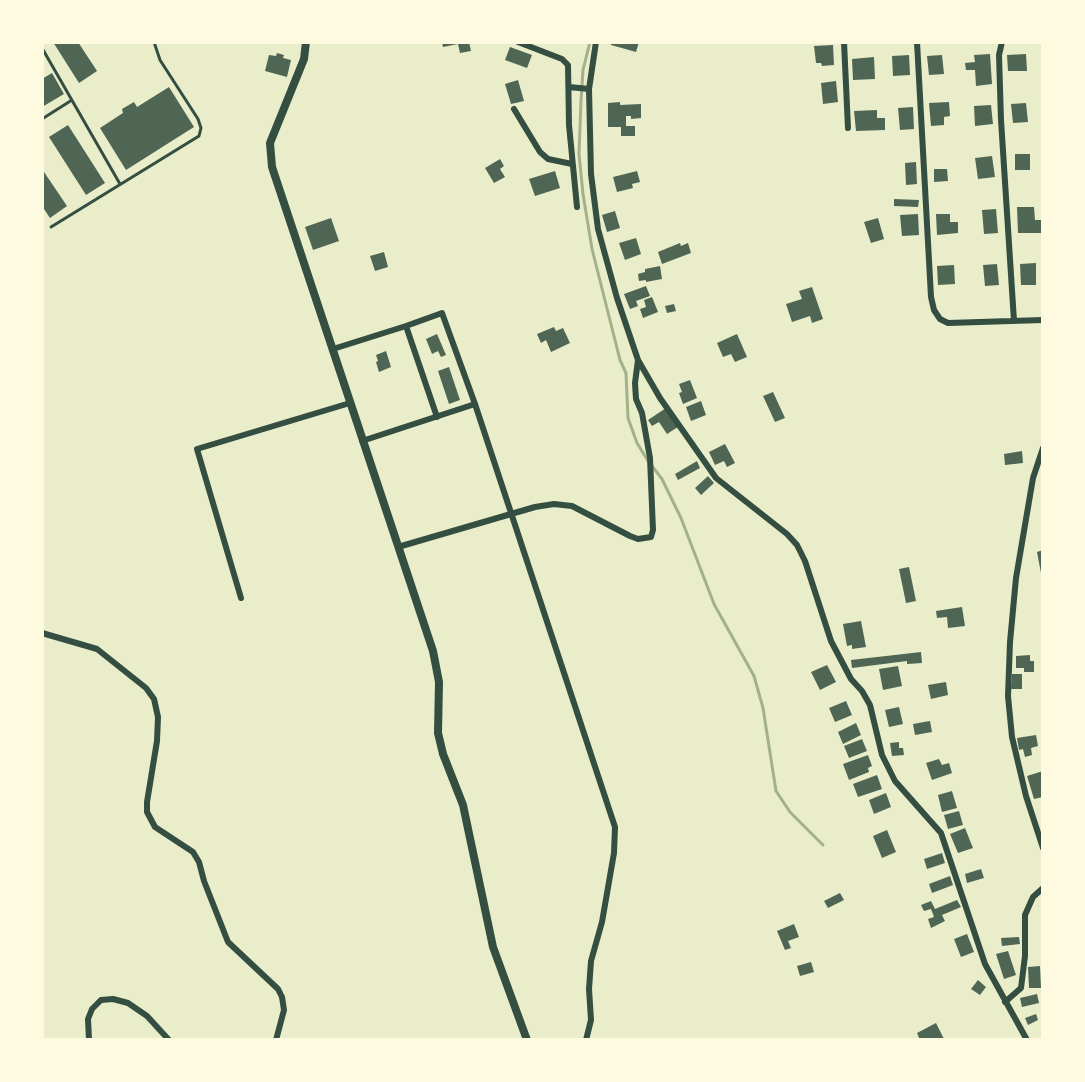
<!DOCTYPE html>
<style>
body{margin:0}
#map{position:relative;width:1085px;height:1082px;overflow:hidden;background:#e9edc9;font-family:"PT Serif",serif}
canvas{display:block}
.frame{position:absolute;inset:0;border:44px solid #fefae0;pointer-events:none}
</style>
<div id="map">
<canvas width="1085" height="1082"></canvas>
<div class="frame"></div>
</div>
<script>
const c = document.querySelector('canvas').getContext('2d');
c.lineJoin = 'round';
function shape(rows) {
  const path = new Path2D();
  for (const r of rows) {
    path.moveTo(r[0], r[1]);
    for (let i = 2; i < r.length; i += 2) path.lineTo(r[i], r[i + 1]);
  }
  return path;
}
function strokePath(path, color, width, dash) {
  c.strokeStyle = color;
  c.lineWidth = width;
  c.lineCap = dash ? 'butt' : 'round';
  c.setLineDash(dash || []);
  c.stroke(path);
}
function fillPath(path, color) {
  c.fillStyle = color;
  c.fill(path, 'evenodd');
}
const stream = shape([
 [590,42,583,70,581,101,579,154,583,194,592,249,620,360,626,373,628,418,637,443,648,461],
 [652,466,662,479,681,518,714,604,754,676,763,708,776,791,790,812,823,845]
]);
const building = shape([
 [53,42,78,42,97,71,79,83],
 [442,42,469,42,471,51,460,53,458,44,443,47],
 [611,42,639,42,636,52,611,45],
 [833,45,834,65,822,66,821,63,816,63,814,46],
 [510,47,532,55,527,68,505,60],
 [277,53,284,55,283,58,291,60,287,77,265,71,269,55,276,56],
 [990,54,992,84,976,86,975,70,966,70,965,63,975,62,974,55],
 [1026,54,1027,71,1008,71,1007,55],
 [909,55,910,75,893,76,892,56],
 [942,55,944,74,929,75,927,56],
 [874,57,875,79,853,80,852,59],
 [52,73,64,94,42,107,42,79],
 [518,80,524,101,511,104,505,84],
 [836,81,838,102,823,104,821,83],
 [169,87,194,127,126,170,100,128,123,113,122,109,134,102,137,107],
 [620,102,620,105,641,104,641,118,631,119,631,116,626,116,626,126,635,126,635,136,621,136,621,127,608,127,608,103],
 [949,102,950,116,944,117,944,125,931,126,929,103],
 [1026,103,1028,122,1013,123,1011,104],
 [991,105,993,124,975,126,974,106],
 [913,107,914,129,900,130,898,108],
 [877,110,877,118,885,118,885,130,856,131,854,111],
 [68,125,105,183,86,195,49,137],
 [1015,154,1030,154,1030,170,1015,170],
 [992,156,995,177,978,179,975,158],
 [500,159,504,166,500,169,505,177,494,183,485,168],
 [916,162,917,184,906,185,905,163],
 [42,169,67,206,50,218,42,206],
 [934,169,947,169,948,181,934,182],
 [555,171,560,188,535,196,529,179],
 [637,171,640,182,632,184,633,188,617,192,613,177],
 [894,199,919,200,918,207,894,206],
 [1017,207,1034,207,1035,220,1043,220,1043,233,1018,233],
 [996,209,998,233,984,234,982,210],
 [615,211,620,228,607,232,602,215],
 [918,214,919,235,902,236,900,215],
 [936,214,950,214,950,222,958,222,958,233,937,235],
 [331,218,339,241,313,250,305,227],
 [878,218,884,239,871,243,864,222],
 [636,238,641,254,625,260,619,243],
 [680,243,681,246,688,243,691,253,662,264,658,252],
 [384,252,388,267,375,271,370,256],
 [1036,263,1036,285,1021,285,1020,264],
 [997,264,999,285,985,286,983,265],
 [954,265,955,284,938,285,937,266],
 [660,266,662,279,646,282,646,280,639,281,638,274,645,272,645,269],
 [646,286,650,296,636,301,638,306,630,309,624,294],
 [812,287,823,319,812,323,810,316,792,322,786,304,802,299,799,291],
 [652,297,658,312,643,318,640,309,646,307,644,300],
 [674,304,676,311,667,313,665,306],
 [554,327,556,331,563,328,570,343,551,352,546,340,541,343,537,334],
 [437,334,446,355,441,357,438,351,432,354,426,339],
 [737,334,747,357,735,362,731,354,723,357,717,343],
 [386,351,391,367,379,372,376,362,378,361,376,355],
 [449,367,460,400,449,404,438,371],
 [690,380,697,398,683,404,679,393,682,392,679,384],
 [773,392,785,418,775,422,763,396],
 [701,401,706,415,691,421,686,407],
 [666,408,678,427,667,434,659,422,652,426,648,420],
 [725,444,735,463,727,467,724,461,715,465,709,452],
 [1022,451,1023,463,1005,465,1004,454],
 [697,461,700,468,678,480,675,474],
 [708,476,714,483,701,495,695,488],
 [1043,550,1043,572,1041,573,1037,552],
 [909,567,916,601,906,603,899,569],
 [962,607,965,626,948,628,947,617,937,618,936,611],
 [861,621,866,647,852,649,852,645,847,646,843,624],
 [921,652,922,663,907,664,907,661,852,668,851,660],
 [1030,655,1030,661,1034,661,1034,672,1024,672,1024,668,1016,668,1016,656],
 [827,665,836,682,820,690,811,672],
 [898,666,902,686,883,690,879,669],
 [1012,674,1022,674,1022,689,1011,689],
 [946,682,948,695,931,699,928,685],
 [846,701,852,715,835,722,829,708],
 [899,707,903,724,889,727,885,710],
 [930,721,932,732,915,735,913,724],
 [856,723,861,735,843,744,838,732],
 [1036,735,1038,746,1031,748,1032,755,1025,757,1023,749,1019,750,1017,738],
 [862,739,867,751,849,758,844,746],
 [899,742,899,748,903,748,904,755,892,756,890,743],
 [868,755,872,766,868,768,869,772,849,780,843,764],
 [939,759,942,765,949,763,952,773,932,780,926,763],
 [1043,771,1043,797,1034,799,1027,776],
 [877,775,882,789,858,797,853,784],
 [952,791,957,808,942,812,938,795],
 [886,793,891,807,874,814,869,800],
 [959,811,963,825,948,829,944,815],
 [965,828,973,848,958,853,950,834],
 [887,830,896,852,882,858,873,836],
 [942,853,945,863,927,869,924,859],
 [981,869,984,878,967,883,965,874],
 [950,876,953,885,932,893,929,884],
 [840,893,844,900,828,908,824,901],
 [957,900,961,907,942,915,945,921,931,928,928,919,934,917,931,909,924,911,921,905,931,901,935,909],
 [794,924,799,937,788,941,791,948,785,950,777,931],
 [967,934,974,952,961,957,954,939],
 [1019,937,1020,944,1002,946,1001,938],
 [1008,951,1016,975,1004,979,996,954],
 [811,962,814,972,800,976,797,966],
 [1040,966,1041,988,1029,988,1028,967],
 [978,980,986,987,980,995,971,989],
 [1037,994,1039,1003,1022,1007,1020,998],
 [1036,1014,1038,1020,1028,1025,1025,1018],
 [936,1023,944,1039,920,1040,917,1033]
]);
const service = shape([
 [42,48,120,184],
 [42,119,72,100],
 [51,227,199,136,201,128,198,119,160,60,154,42]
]);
const minor = shape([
 [518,42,562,59,568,65,569,125,577,207],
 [596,42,589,89,591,174,598,229,617,298,638,360,660,398,716,478,787,534,797,545,805,561,831,641,851,679,862,691,870,705,882,755,895,781,941,833,985,964,1027,1040],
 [844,42,848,128],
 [917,42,931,297,934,310,940,319,948,323,1043,320],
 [1002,42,999,55,1001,120,1014,321],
 [569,87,589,89],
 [514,109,540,152,548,159,572,164],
 [406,326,442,313,475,404],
 [333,349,406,326,437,417],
 [362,441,475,404,615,827,614,853,602,922,591,961,589,989,591,1020,586,1040],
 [1043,448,1033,478,1016,578,1010,642,1008,696,1012,737,1026,796,1043,848],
 [398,547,535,507,554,504,572,506,630,536,638,539,651,537,653,530,650,458,642,413,636,399,635,383,638,360],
 [241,598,197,449,350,403],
 [42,633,97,649,146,688,154,699,158,717,157,741,147,802,147,812,155,827,193,852,199,862,204,881,228,942,278,989,282,997,284,1010,276,1040],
 [1005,1002,1021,988,1025,956,1025,915,1033,897,1043,888],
 [89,1040,88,1019,92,1009,101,1000,113,999,128,1003,147,1016,169,1040]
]);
const tertiary = shape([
 [306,42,304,59,270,143,272,167,433,651,439,682,438,733,443,754,463,805,493,947,527,1040]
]);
strokePath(stream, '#a3b18a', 3);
fillPath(building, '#4f6655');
strokePath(service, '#344e41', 3);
strokePath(minor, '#344e41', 6);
strokePath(tertiary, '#344e41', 8);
</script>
